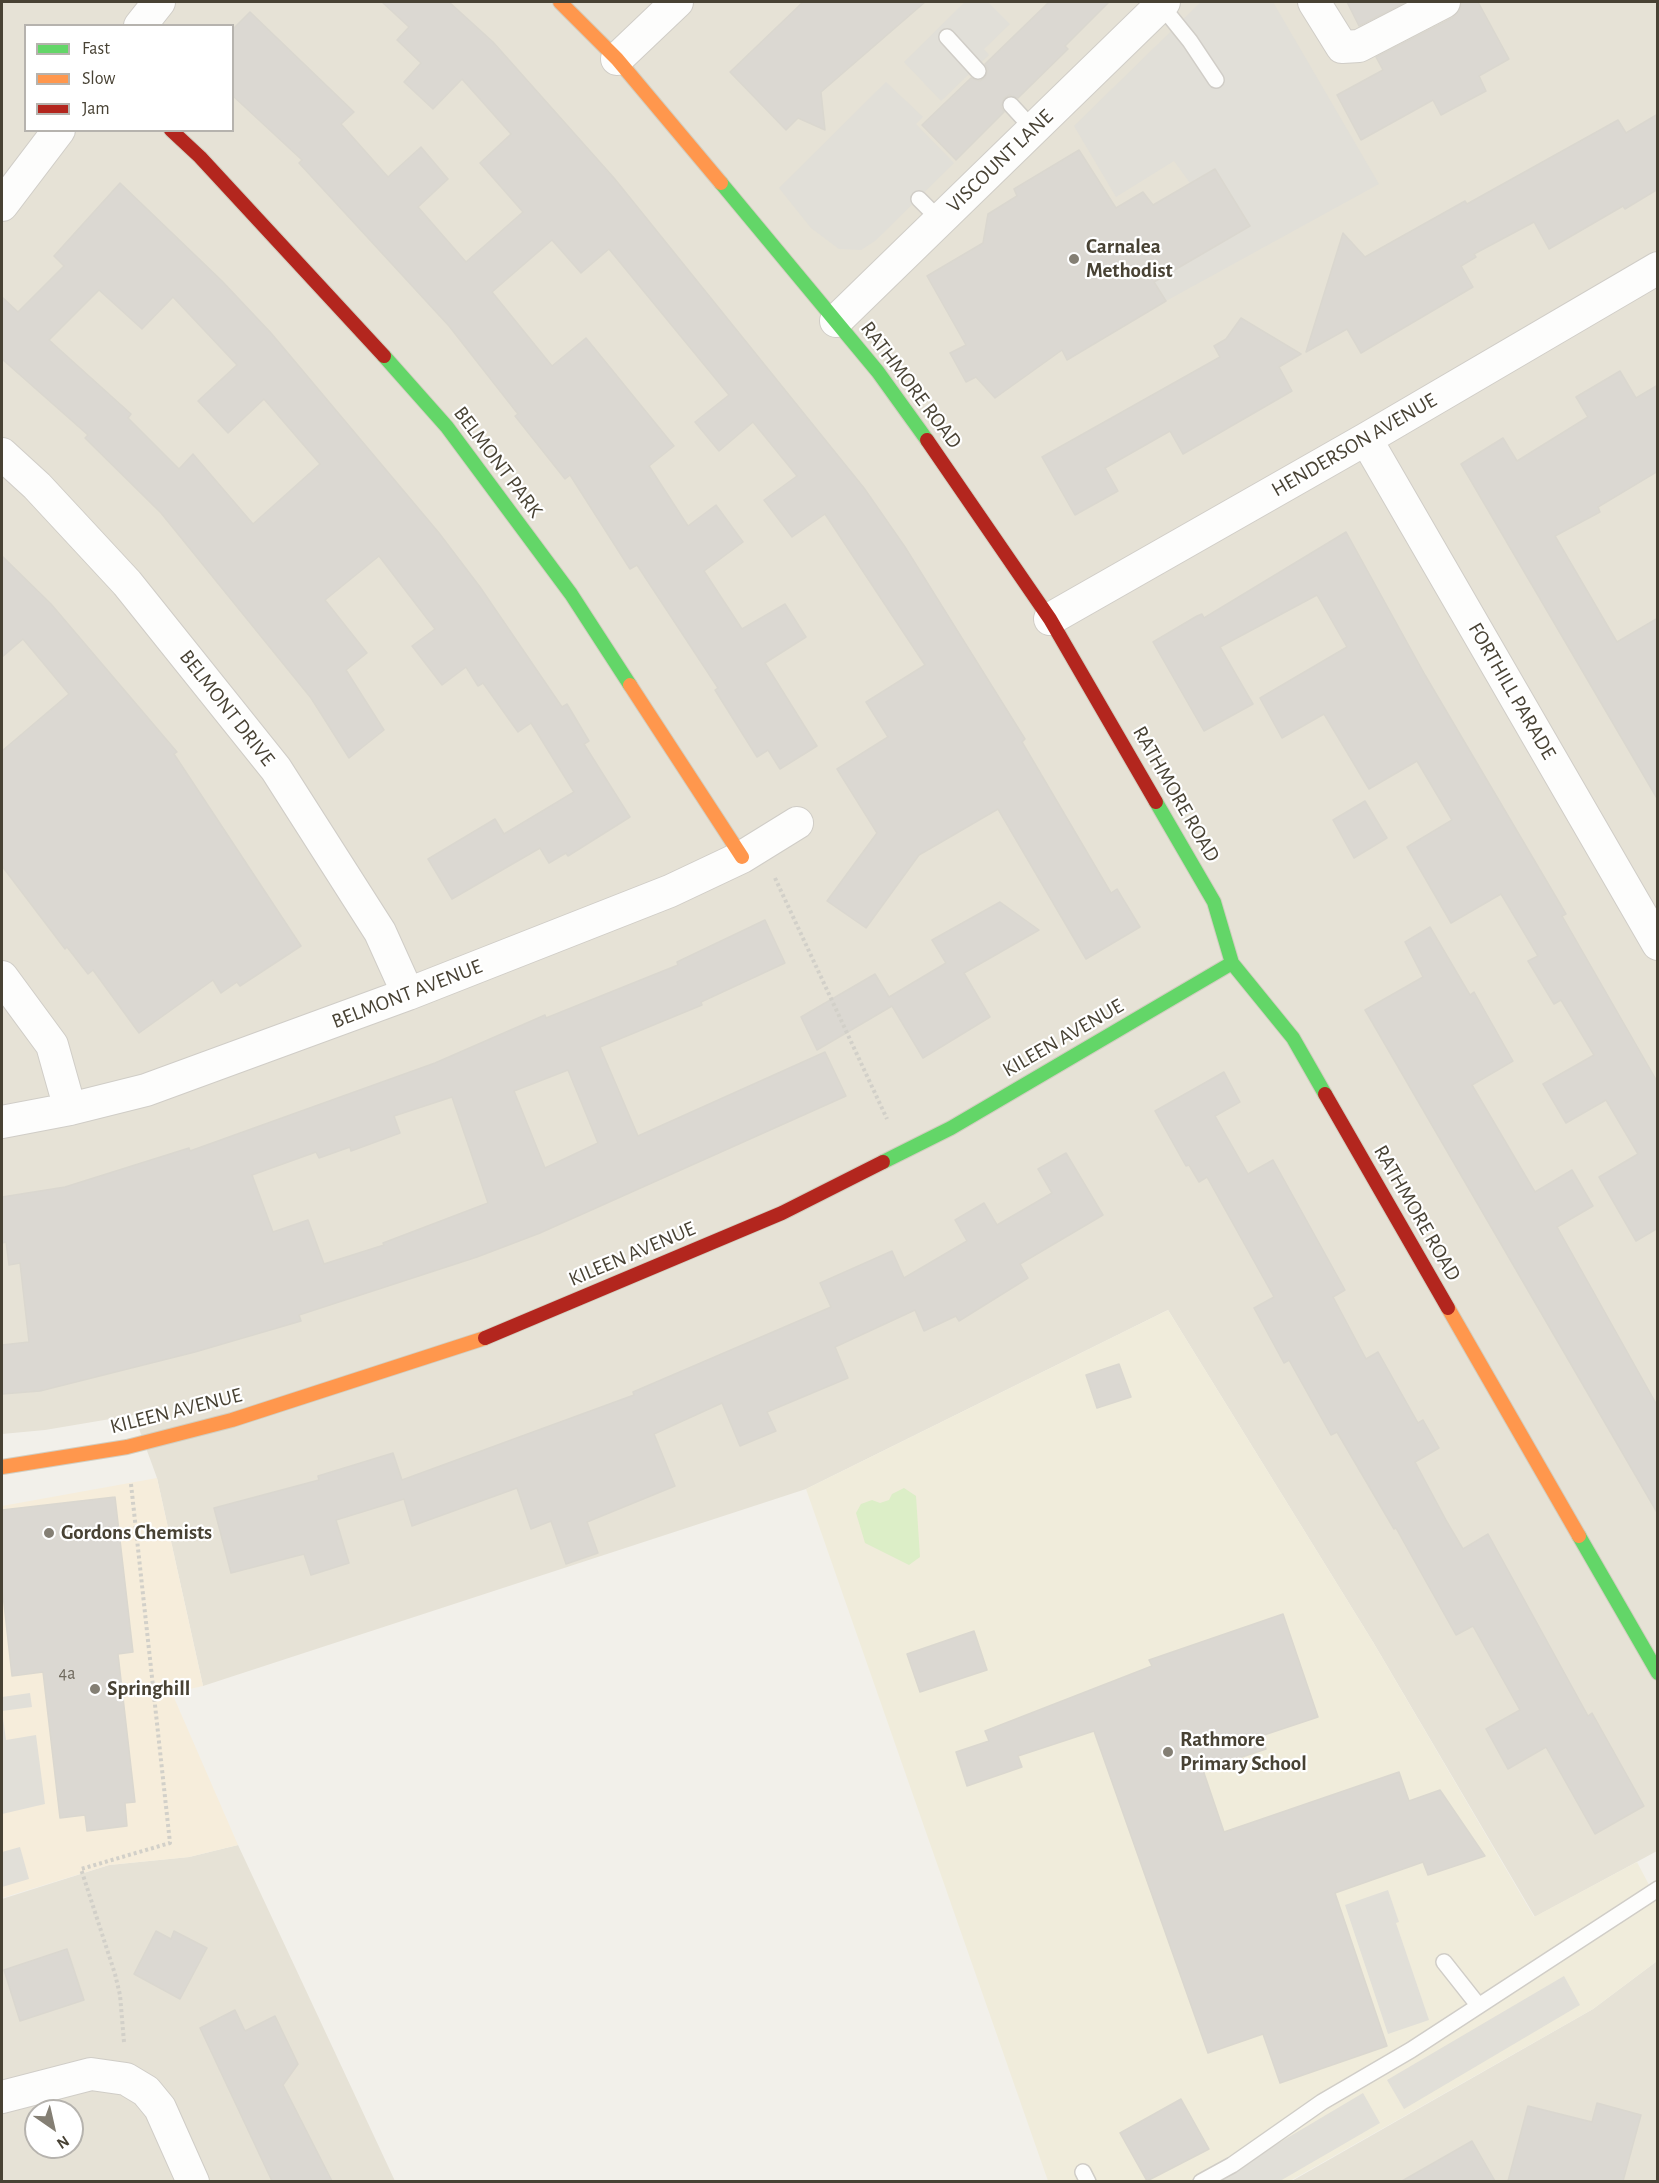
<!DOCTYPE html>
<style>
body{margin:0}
#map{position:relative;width:1659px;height:2183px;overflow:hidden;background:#f2f0ea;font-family:"Alegreya Sans",sans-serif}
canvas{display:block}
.frame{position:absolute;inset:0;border:3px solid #484234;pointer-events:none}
.legend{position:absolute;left:24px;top:24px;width:210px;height:108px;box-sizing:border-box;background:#fff;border:2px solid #b6b3ae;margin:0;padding:8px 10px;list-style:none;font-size:18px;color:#484234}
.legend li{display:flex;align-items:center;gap:12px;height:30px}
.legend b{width:30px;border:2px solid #b6b3ae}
.north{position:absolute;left:24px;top:2099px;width:60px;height:60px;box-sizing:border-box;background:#fff;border:2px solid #b6b3ae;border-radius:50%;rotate:146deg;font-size:16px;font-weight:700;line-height:24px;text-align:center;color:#484234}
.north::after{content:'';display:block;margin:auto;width:21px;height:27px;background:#847f74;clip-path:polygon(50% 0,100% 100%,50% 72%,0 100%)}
</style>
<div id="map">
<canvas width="1659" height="2183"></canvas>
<div class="frame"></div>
<ul class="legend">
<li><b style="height:8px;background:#63d668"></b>Fast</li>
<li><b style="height:8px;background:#ff974d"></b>Slow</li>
<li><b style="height:8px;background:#b3261e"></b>Jam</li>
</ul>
<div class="north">N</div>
</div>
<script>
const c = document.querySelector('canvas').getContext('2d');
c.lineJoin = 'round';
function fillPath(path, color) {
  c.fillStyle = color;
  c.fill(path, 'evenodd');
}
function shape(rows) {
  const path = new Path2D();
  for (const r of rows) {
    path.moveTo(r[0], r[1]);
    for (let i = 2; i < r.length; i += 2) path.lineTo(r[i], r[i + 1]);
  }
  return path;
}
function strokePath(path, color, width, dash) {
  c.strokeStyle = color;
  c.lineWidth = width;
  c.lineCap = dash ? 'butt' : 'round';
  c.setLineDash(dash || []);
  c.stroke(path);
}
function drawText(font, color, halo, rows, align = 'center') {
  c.font = font + ' "Alegreya Sans",sans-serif';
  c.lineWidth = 4.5;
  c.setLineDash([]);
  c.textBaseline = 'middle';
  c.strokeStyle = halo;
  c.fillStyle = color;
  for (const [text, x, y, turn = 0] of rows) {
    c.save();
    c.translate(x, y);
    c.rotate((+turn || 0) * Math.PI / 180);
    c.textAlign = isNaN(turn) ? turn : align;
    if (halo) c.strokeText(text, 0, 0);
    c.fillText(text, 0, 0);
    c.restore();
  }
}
const residential = shape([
 [2,2,1657,2,1657,1851,1535,1917,1373,1642,1168,1310,806,1489,203,1686,157,1478,134,1415,45,1430,2,1434],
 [26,26,232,26,232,130,26,130],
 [238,1845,395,2181,2,2181,2,1899,109,1865,189,1857],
 [36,2111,72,2111,72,2147,36,2147],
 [1657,1961,1657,2181,1290,2182,1593,2009]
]);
const commercial = shape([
 [157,1478,203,1686,172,1693,238,1845,189,1857,109,1865,2,1898,2,1506]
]);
const education = shape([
 [1168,1310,1373,1642,1534,1917,1637,1862,1657,1900,1657,1961,1593,2009,1290,2181,1048,2181,806,1489]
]);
const green = shape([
 [904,1488,916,1496,920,1557,909,1565,865,1543,856,1513,861,1504,872,1500,880,1503,889,1500,892,1494]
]);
const parking = shape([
 [965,2,988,2,1010,24,984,49,989,55,941,101,904,62],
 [1201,2,1273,2,1379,184,1166,301,1154,282,1250,226,1215,169,1190,183,1174,161,1116,197,1074,126],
 [886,82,923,117,916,124,954,163,875,241,861,250,839,249,811,228,779,188],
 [30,1693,32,1707,2,1711,6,1740,36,1735,45,1804,2,1814,2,1697],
 [20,1847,29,1879,2,1887,2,1852],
 [1388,1890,1399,1922,1396,1923,1429,2020,1388,2034,1345,1905],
 [1564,1976,1580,2005,1404,2109,1387,2080],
 [1363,2093,1380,2123,1280,2181,1213,2182]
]);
const building = shape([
 [382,2,449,2,493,42,614,178,864,488,905,547,1025,739,1022,742,1111,893,1117,889,1140,927,1086,959,998,809,919,855,866,928,827,901,877,833,837,769,888,737,866,702,925,665,825,514,792,537,764,500,797,476,753,422,719,451,695,422,729,395,609,249,581,273,552,240,492,292,552,366,586,338,674,446,649,466,688,526,716,505,743,542,704,571,742,629,785,604,806,637,765,663,817,746,780,769,768,750,757,757,715,690,718,688,637,565,630,569,570,475,565,479,515,416,518,414,449,326,299,163,302,160,232,95,232,30,250,12,354,112,341,124,388,177,421,147,448,179,418,207,466,262,523,212,480,163,511,134,462,79,433,109,404,82,421,63,397,40,409,27,382,2],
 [803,2,925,2,821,92,825,130,798,118,786,130,730,72,803,2],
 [1049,2,1109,2,1065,46,1068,49,1018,98,1009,95,1004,98,1001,107,1004,112,956,160,922,125,971,78,980,81,985,78,988,69,985,64,1049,2],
 [1347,2,1406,2,1359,26,1347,2],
 [1462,2,1478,2,1509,59,1479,76,1486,91,1441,115,1433,100,1361,140,1337,95,1383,70,1376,57,1452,18,1459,11,1462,2],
 [1658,114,1658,189,1625,209,1623,206,1549,249,1534,222,1474,254,1476,257,1461,266,1473,287,1361,353,1347,329,1306,352,1343,233,1365,257,1465,201,1467,204,1618,120,1626,133,1658,114],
 [1079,150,1116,208,1143,192,1153,205,1215,169,1250,226,1154,282,1166,301,1067,360,1062,350,995,398,976,377,966,382,950,353,966,345,927,276,983,243,988,214,1017,196,1014,189,1079,150],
 [120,183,222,281,271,333,439,533,480,587,562,707,567,704,589,741,584,744,630,817,568,856,566,853,549,863,540,848,452,899,428,859,495,819,504,834,574,792,531,723,518,732,483,683,478,686,466,667,442,685,412,646,435,629,379,556,325,600,367,653,346,670,384,730,349,758,311,698,161,513,85,438,88,435,2,359,2,297,18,312,64,266,54,256,120,183],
 [99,290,142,329,173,297,237,365,198,401,228,433,264,399,320,464,253,524,193,454,179,469,128,418,131,414,49,340,99,290],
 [1241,318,1301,354,1279,367,1292,391,1183,454,1170,431,1105,468,1118,491,1075,515,1042,457,1220,357,1214,346,1226,339,1241,318],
 [1620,371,1636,398,1658,385,1658,471,1598,507,1600,512,1555,536,1617,642,1658,618,1658,800,1461,464,1503,438,1517,461,1588,417,1576,397,1620,371],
 [1346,532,1425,675,1566,914,1562,916,1658,1083,1658,1228,1636,1241,1599,1177,1638,1154,1606,1100,1566,1123,1543,1084,1594,1055,1561,1000,1554,1004,1528,961,1538,956,1501,894,1451,923,1407,847,1452,820,1417,761,1369,789,1324,714,1282,738,1260,698,1347,647,1317,595,1220,647,1253,704,1204,731,1153,642,1197,616,1202,614,1204,618,1346,532],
 [2,556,51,604,177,752,174,754,301,946,240,986,237,982,221,993,213,980,139,1033,93,970,88,974,67,947,65,949,2,866,2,751,69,694,23,639,2,657,2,556],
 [1365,801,1387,838,1354,858,1333,820,1365,801],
 [1000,902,1039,930,964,973,990,1017,923,1058,892,1006,817,1050,801,1017,875,974,889,997,946,963,932,940,1000,902],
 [765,920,785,963,701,1002,702,1005,600,1047,638,1136,825,1052,846,1096,540,1233,477,1257,299,1315,301,1321,195,1352,40,1391,2,1394,2,1345,29,1342,20,1263,9,1265,6,1242,2,1243,2,1197,65,1187,189,1148,190,1151,435,1063,545,1015,546,1018,678,965,677,962,765,920],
 [568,1070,598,1143,545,1168,514,1091,568,1070],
 [452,1097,488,1203,383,1243,384,1245,324,1264,308,1220,273,1232,252,1175,316,1152,319,1158,350,1147,351,1151,400,1133,394,1116,452,1097],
 [1430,927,1470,995,1474,992,1513,1061,1472,1085,1535,1192,1572,1170,1593,1206,1557,1227,1658,1407,1658,1514,1365,1010,1423,977,1405,942,1430,927],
 [1224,1072,1240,1102,1215,1116,1248,1174,1273,1160,1345,1290,1333,1297,1366,1359,1378,1352,1418,1423,1423,1420,1439,1448,1415,1462,1447,1522,1463,1549,1488,1534,1588,1716,1592,1713,1644,1806,1595,1834,1546,1747,1508,1769,1486,1729,1520,1710,1473,1626,1456,1635,1396,1528,1394,1529,1337,1432,1331,1435,1289,1360,1284,1363,1254,1308,1274,1297,1264,1279,1207,1177,1199,1182,1189,1165,1186,1166,1155,1111,1224,1072],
 [1066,1153,1103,1215,1020,1264,1028,1278,959,1321,956,1316,924,1331,915,1310,835,1347,848,1378,767,1412,776,1431,740,1446,722,1403,654,1434,675,1486,587,1522,598,1553,566,1564,551,1521,531,1529,517,1488,412,1526,404,1499,336,1520,349,1563,311,1575,304,1554,231,1573,214,1508,319,1480,318,1476,393,1453,402,1480,634,1395,633,1392,831,1307,820,1283,892,1251,904,1278,967,1241,955,1220,984,1203,997,1225,1052,1193,1038,1169,1066,1153],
 [1119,1364,1131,1397,1097,1408,1086,1375,1119,1364],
 [115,1497,133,1652,118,1654,135,1802,125,1803,127,1826,87,1831,85,1815,60,1818,43,1672,12,1676,2,1586,2,1510,115,1497],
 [1283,1614,1318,1717,1261,1736,1266,1749,1203,1770,1224,1832,1399,1772,1409,1801,1440,1790,1485,1856,1428,1875,1423,1862,1335,1893,1387,2046,1280,2083,1263,2034,1208,2053,1094,1731,1018,1756,1022,1767,967,1786,956,1752,989,1741,985,1731,1152,1666,1149,1660,1283,1614],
 [974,1631,987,1670,920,1692,907,1654,974,1631],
 [156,1931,171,1939,174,1931,207,1948,180,1999,134,1974,156,1931],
 [67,1949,84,2000,20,2021,4,1970,67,1949],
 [235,2010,245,2031,275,2016,298,2064,283,2085,332,2181,272,2181,200,2028,235,2010],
 [1181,2099,1209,2149,1147,2181,1120,2133,1181,2099],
 [1597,2103,1641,2115,1623,2181,1508,2181,1528,2106,1592,2122,1597,2103],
 [1472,2141,1495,2181,1402,2181,1472,2141]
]);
const path = shape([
 [775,878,887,1119],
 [124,2042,120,1995,115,1974,81,1869,170,1843,131,1484]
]);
const lane = shape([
 [1161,5,1190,41,1216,80],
 [947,37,978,71],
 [1011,105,1033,129],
 [919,199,940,220],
 [1444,1962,1478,2005],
 [1083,2172,1088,2182],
 [1201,2182,1232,2165,1322,2102,1411,2050,1658,1889]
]);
const street = shape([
 [1314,2,1342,47,1359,46,1444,2],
 [140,26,159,2],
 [617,59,677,2],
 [2,205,59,130],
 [836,321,1164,2],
 [1366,439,1658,944],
 [2,454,37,486,127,583,276,769,380,932,408,994],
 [1050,619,1366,439,1658,268],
 [2,977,52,1045,70,1109],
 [2,1122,70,1109,146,1090,408,994,670,891,742,857,797,823],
 [2,2097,91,2074,126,2079,146,2091,160,2108,193,2182]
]);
const fast = shape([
 [721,183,878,372,927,440],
 [384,356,447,427,571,594,630,685],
 [1156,802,1214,902,1232,963,1293,1038,1325,1094],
 [883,1162,951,1128,1232,963],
 [1579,1536,1658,1673]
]);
const slow = shape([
 [560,2,617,59,721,183],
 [630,685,742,857],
 [1448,1308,1579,1536],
 [2,1467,127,1447,232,1420,485,1338]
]);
const jam = shape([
 [171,130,200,157,384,356],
 [927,440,1050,619,1156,802],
 [1325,1094,1448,1308],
 [485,1338,782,1213,883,1162]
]);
const markers = [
 [1074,259,6,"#847f74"],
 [49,1533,6,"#847f74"],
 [95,1689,6,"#847f74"],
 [1168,1752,6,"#847f74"]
];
const numberNames = [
 ["4a",67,1674]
];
const streetNames = [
 ["VISCOUNT LANE",1000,161,-44],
 ["RATHMORE ROAD",911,385,53],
 ["HENDERSON AVENUE",1354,445,-30],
 ["BELMONT PARK",498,462,53],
 ["FORTHILL PARADE",1512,691,60],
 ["BELMONT DRIVE",227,708,52],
 ["RATHMORE ROAD",1176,794,60],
 ["BELMONT AVENUE",407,994,-21],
 ["KILEEN AVENUE",1063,1038,-30],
 ["RATHMORE ROAD",1417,1213,60],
 ["KILEEN AVENUE",632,1254,-23],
 ["KILEEN AVENUE",176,1411,-14]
];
const poiNames = [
 ["Carnalea",1086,247],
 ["Methodist",1086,271],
 ["Gordons Chemists",61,1533],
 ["Springhill",107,1689],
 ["Rathmore",1180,1740],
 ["Primary School",1180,1764]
];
fillPath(residential, '#e6e2d6');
fillPath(commercial, '#f6eddb');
fillPath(education, '#f0ecdb');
fillPath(green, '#dceec7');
fillPath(parking, '#e1dfd8');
fillPath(building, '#dbd8d2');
strokePath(building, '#dad7cf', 1.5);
strokePath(lane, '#d0cdc7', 18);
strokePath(street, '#d0cdc7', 34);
strokePath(fast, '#d2cec0', 16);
strokePath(slow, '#d2cec0', 16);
strokePath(jam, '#d2cec0', 16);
strokePath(path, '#d2d0c9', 4, [3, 3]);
strokePath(lane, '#fdfdfc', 15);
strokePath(street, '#fdfdfc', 32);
strokePath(fast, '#63d668', 14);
strokePath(slow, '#ff974d', 14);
strokePath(jam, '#b3261e', 14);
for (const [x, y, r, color] of markers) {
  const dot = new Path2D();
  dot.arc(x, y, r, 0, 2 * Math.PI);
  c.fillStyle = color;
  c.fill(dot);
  strokePath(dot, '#fff', 2);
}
drawText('18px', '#6e685c', null, numberNames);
drawText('21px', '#484234', '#fff', streetNames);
drawText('bold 21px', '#484234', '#fff', poiNames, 'left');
</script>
